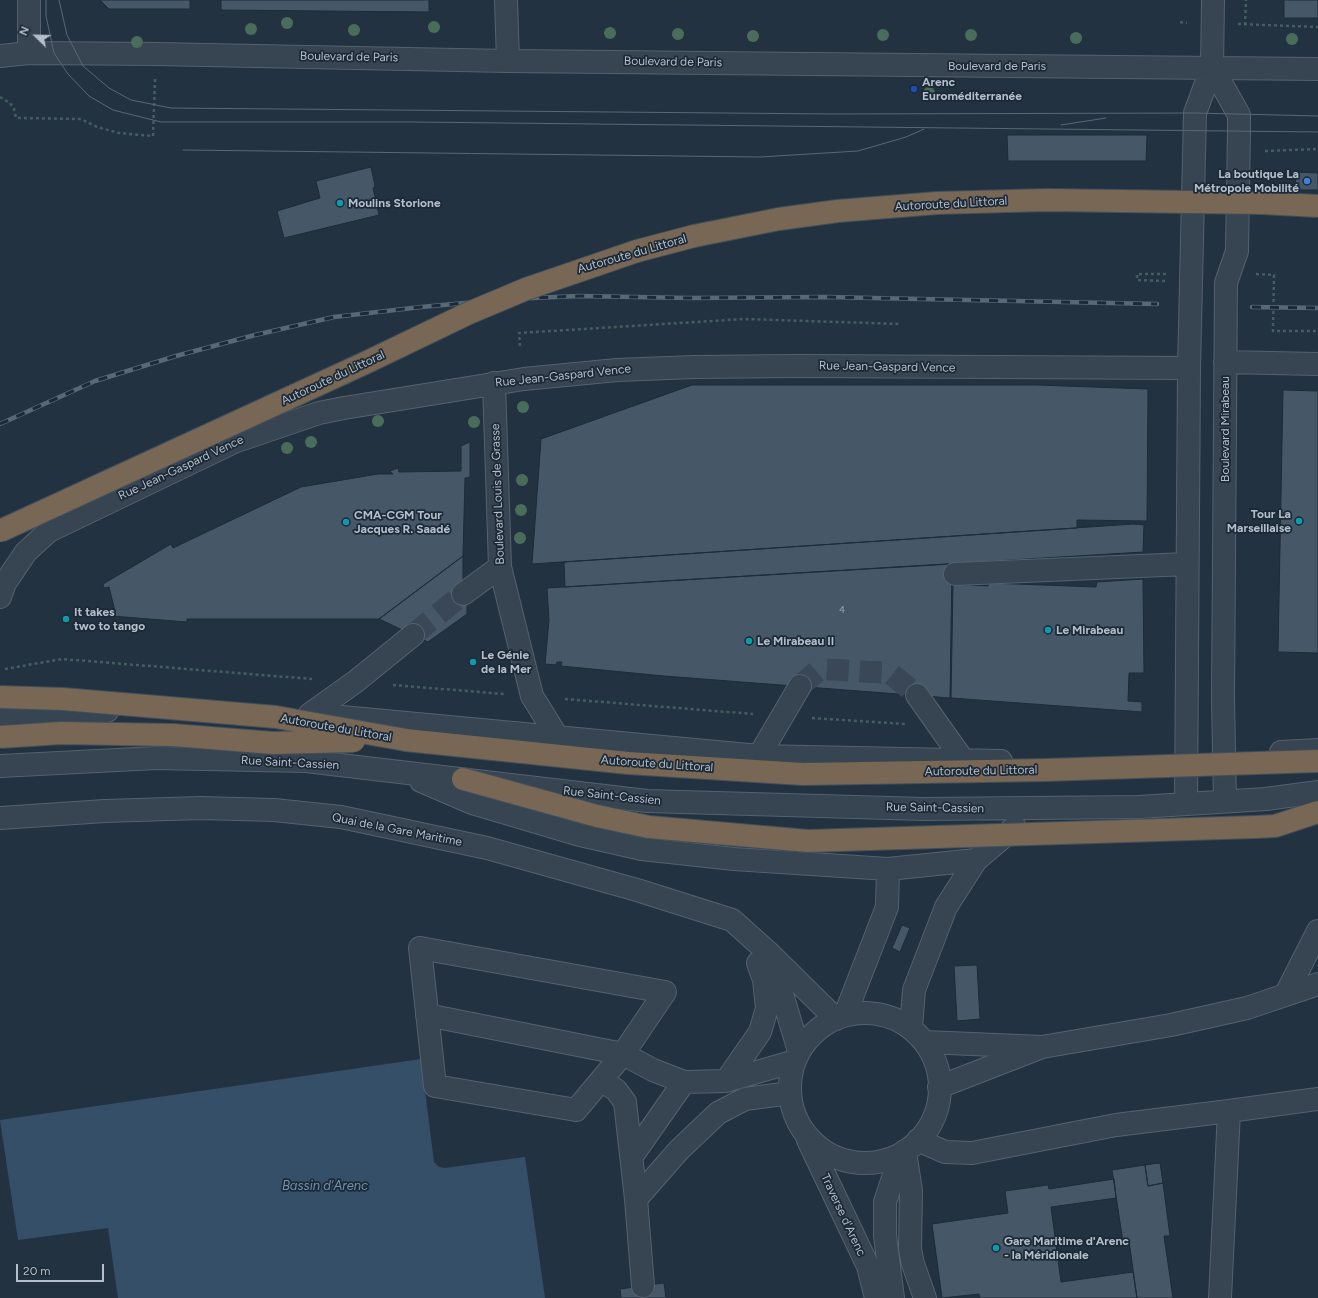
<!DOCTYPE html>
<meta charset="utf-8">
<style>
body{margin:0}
#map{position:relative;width:1318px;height:1298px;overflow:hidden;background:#233241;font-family:Figtree,sans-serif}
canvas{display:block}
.north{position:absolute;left:16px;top:16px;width:40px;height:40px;-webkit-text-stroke:3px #1c2936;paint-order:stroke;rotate:293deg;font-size:11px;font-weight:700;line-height:16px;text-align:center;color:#b4bfcb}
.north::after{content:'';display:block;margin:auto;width:14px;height:18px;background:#b4bfcb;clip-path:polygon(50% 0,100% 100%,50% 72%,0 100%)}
.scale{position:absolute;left:16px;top:1264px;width:88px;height:18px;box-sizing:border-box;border:2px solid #b4bfcb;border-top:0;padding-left:5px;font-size:12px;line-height:14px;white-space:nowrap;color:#b4bfcb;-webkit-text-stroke:3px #1c2936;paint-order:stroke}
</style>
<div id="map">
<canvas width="1318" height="1298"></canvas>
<div class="north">N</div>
<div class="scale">20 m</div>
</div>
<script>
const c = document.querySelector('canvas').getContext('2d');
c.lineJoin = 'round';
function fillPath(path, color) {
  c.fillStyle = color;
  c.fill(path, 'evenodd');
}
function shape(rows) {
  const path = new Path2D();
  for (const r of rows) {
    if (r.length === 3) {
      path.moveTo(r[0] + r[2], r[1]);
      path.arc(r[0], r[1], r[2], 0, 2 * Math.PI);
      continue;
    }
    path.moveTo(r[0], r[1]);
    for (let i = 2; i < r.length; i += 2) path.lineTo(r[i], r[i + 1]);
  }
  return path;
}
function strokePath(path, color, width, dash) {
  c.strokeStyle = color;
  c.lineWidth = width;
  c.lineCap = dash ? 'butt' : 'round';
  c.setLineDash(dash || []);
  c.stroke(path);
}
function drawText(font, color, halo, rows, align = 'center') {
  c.font = font + ' Figtree,sans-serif';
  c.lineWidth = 3.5;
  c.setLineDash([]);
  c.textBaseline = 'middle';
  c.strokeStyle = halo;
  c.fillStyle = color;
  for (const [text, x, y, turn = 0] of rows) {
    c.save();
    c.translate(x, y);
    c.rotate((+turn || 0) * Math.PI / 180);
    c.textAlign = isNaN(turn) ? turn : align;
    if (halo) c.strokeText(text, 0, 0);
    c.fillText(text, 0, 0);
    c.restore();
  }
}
const water = shape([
 [421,1059,434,1162,439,1167,445,1168,525,1157,545,1298,118,1298,108,1228,18,1240,0,1120]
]);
const building = shape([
 [100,0,190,0,190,9,109,9,100,0],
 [221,0,429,0,429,12,221,10,221,0],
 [1284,0,1318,0,1318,18,1284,18,1284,0],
 [1007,135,1147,135,1146,161,1008,161,1007,135],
 [371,167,375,186,373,188,379,215,284,238,277,211,320,198,316,181,371,167],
 [1296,172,1318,173,1318,190,1295,190,1296,172],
 [692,385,1037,385,1148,389,1147,521,1077,520,1077,528,532,564,541,439,692,385],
 [1283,390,1318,391,1318,653,1278,652,1283,390],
 [470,442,470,477,465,478,463,556,379,619,187,619,187,622,112,616,111,612,115,611,109,587,104,588,103,584,171,544,173,548,301,487,378,474,393,474,390,471,398,468,399,472,461,471,461,446,470,442],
 [1134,524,1144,525,1143,552,565,587,564,562,1134,524],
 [463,556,463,602,467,602,467,614,428,642,379,619,463,556],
 [952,564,950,698,664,676,561,666,562,662,557,662,556,665,545,664,549,620,547,588,952,564],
 [1143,579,1144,673,1129,673,1128,701,1142,702,1142,712,951,698,953,584,988,586,989,583,1096,587,1097,582,1143,579],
 [902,925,910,928,900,952,892,948,902,925],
 [977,965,980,1019,957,1021,954,966,977,965],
 [1160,1163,1163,1183,1148,1186,1145,1165,1160,1163],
 [1145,1165,1148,1186,1163,1183,1170,1236,1164,1236,1173,1298,1137,1298,1129,1241,1123,1242,1112,1170,1145,1165],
 [1114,1179,1116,1198,1051,1207,1061,1282,1133,1272,1137,1298,980,1298,979,1294,942,1298,932,1224,1008,1213,1005,1191,1048,1185,1049,1189,1114,1179],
 [664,1283,666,1298,621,1298,620,1289,664,1283]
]);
const minorTunnel = shape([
 [413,635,463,594],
 [800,686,820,669,890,673,917,695]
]);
const path = shape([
 [1180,22,1187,23],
 [1238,24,1318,27],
 [1245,25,1246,0],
 [0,97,10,103,14,109,16,118,81,119,97,127,119,133,153,136,155,79],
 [1265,151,1318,149],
 [1256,274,1274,275,1273,331,1318,331],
 [1165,281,1137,280,1137,274,1166,274],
 [520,346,519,333,744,319,901,324],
 [5,669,62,659,312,679],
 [393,685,504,694],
 [565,699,753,714],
 [812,718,905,724]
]);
const minor = shape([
 [506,0,508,61],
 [29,53,29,0],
 [0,56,29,53,156,54,508,61,1318,69],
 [1212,67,1239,115,1239,131,1237,251,1226,283,1223,698,1225,801],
 [1225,362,1318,364],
 [494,383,500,567,532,696,558,738],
 [955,574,1187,564],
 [463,594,500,567],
 [0,597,5,583,26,552,49,531,234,442,319,413,344,408,524,379,617,370,694,367,798,366,1189,368],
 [917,695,963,760],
 [310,714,759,756,1001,761],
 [310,714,355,682,413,635],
 [0,715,60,711,107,711],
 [1281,752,1318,750],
 [759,756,800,686],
 [0,766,156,758,306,761,647,801,924,809,1139,807,1266,799,1318,792],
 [421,781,472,803,580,835,642,849,734,859,888,869,976,860],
 [1186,804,1189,368,1195,113,1212,67,1213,0],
 [0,818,105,811,201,808,274,810,341,817,487,848,637,890,732,920,770,954],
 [420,948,665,992,623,1054,576,1110,435,1086,420,948],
 [1286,994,1318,931],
 [865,1088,75],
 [427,1015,623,1054,653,1070,684,1082,726,1081,795,1061],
 [845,1015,887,907,888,869],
 [911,1028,914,990,946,907,976,860,1015,827],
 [925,1042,1042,1047,939,1087],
 [1042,1047,1171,1025,1247,1008,1318,984],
 [799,1051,770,954,836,1019],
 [602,1081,616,1090,625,1102,636,1199,643,1286],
 [726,1081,760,1032,767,1008,764,980,758,963],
 [1229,1111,1318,1099],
 [808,1140,868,1266,876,1298],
 [918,1140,945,1152,972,1153,1116,1125,1229,1111,1220,1298],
 [905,1151,911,1191,910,1249,913,1264,925,1298],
 [632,1156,684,1082],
 [636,1199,679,1150,718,1113,745,1099,790,1093],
 [893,1298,885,1236,885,1202,893,1178,905,1151]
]);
const highway = shape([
 [637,251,694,236,779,219],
 [406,740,628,763,803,774,1046,770],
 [1255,827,1275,826,1318,812]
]);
const tram = shape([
 [46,0,46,16,54,53,68,74,89,96,113,110,161,122,414,122,1318,132],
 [59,0,67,35,83,66,109,88,131,100,171,108,834,114,1195,113,1318,116],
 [1061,125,1106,118],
 [183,150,760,157,858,151,906,137,924,129]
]);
const rail = shape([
 [1252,307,1318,308],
 [0,424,95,381,176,356,255,335,334,317,421,307,509,299,579,296,690,298,826,297,1157,304]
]);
const highwayBridge = shape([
 [779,219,838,211,937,203,1046,200,1262,203,1318,206],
 [0,531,365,363,469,313,526,289,637,251],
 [0,697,63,699,276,717,406,740],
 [0,737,61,733,173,735,273,743,354,741],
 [1046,770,1318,761],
 [463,779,597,816,649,827,808,841,1255,827]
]);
const trees = [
 [287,23],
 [434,27],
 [251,29],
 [354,30],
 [610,33],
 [678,34],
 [883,35],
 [971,35],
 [753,36],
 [1076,38],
 [1292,39],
 [137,42],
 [929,93],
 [523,407],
 [378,421],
 [474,422],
 [311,442],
 [287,448],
 [522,480],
 [521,510],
 [520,538]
];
const markers = [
 [914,89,4,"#1a4fb4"],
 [1307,181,4,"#3f7fe0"],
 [340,203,4,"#0f9aa8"],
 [1299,521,4,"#0f9aa8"],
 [346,522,4,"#0f9aa8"],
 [66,619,4,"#0f9aa8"],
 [1048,630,4,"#0f9aa8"],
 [749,641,4,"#0f9aa8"],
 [473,662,4,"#0f9aa8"],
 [996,1248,4,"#0f9aa8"]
];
const numberNames = [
 ["4",842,610]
];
const streetNames = [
 ["Boulevard de Paris",349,57,1],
 ["Boulevard de Paris",673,62,1],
 ["Boulevard de Paris",997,66],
 ["Autoroute du Littoral",951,204,-3],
 ["Autoroute du Littoral",632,254,-16],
 ["Rue Jean-Gaspard Vence",887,367,1],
 ["Rue Jean-Gaspard Vence",563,376,-6],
 ["Autoroute du Littoral",333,378,-25],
 ["Boulevard Mirabeau",1225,429,-90],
 ["Rue Jean-Gaspard Vence",181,468,-25],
 ["Boulevard Louis de Grasse",498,494,-92],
 ["Autoroute du Littoral",336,728,10],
 ["Rue Saint-Cassien",290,763,3],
 ["Autoroute du Littoral",657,764,4],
 ["Autoroute du Littoral",981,771,-1],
 ["Rue Saint-Cassien",612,796,6],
 ["Rue Saint-Cassien",935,808,1],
 ["Quai de la Gare Maritime",397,830,11],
 ["Traverse d'Arenc",843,1215,65]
];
const poiNames = [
 ["Arenc",922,82],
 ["Euroméditerranée",922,96],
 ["La boutique La",1299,174,"right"],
 ["Métropole Mobilité",1299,188,"right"],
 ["Moulins Storione",348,203],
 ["Tour La",1291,514,"right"],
 ["Marseillaise",1291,528,"right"],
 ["CMA-CGM Tour",354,515],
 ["Jacques R. Saadé",354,529],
 ["It takes",74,612],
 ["two to tango",74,626],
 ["Le Mirabeau",1056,630],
 ["Le Mirabeau II",757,641],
 ["Le Génie",481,655],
 ["de la Mer",481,669],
 ["Gare Maritime d'Arenc",1004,1241],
 ["- la Méridionale",1004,1255]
];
const waterNames = [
 ["Bassin d'Arenc",325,1186]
];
fillPath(water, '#354f69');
fillPath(building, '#465868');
strokePath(building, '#1e2b38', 1);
strokePath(minorTunnel, '#394756', 22, [22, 11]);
strokePath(minor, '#55626e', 24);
strokePath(highway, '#424f5b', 24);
strokePath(path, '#435e5f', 2.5, [3, 3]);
strokePath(minor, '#374451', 22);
strokePath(highway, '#786754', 22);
strokePath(tram, '#596878', 1);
strokePath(rail, '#596878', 4.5);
strokePath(rail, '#1c2936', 3, [9]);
strokePath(highwayBridge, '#424f5b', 24, []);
strokePath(highwayBridge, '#786754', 22);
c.fillStyle = '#4a6d5b';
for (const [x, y] of trees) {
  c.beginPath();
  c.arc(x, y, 6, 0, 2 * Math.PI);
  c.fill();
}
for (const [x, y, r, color] of markers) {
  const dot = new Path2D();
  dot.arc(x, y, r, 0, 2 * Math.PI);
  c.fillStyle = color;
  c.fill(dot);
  strokePath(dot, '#1c2936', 1.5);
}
drawText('10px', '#98a5b2', null, numberNames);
drawText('12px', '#b4bfcb', '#1c2936', streetNames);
drawText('bold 12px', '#b4bfcb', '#1c2936', poiNames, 'left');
drawText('italic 13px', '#7192b1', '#1c2936', waterNames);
</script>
